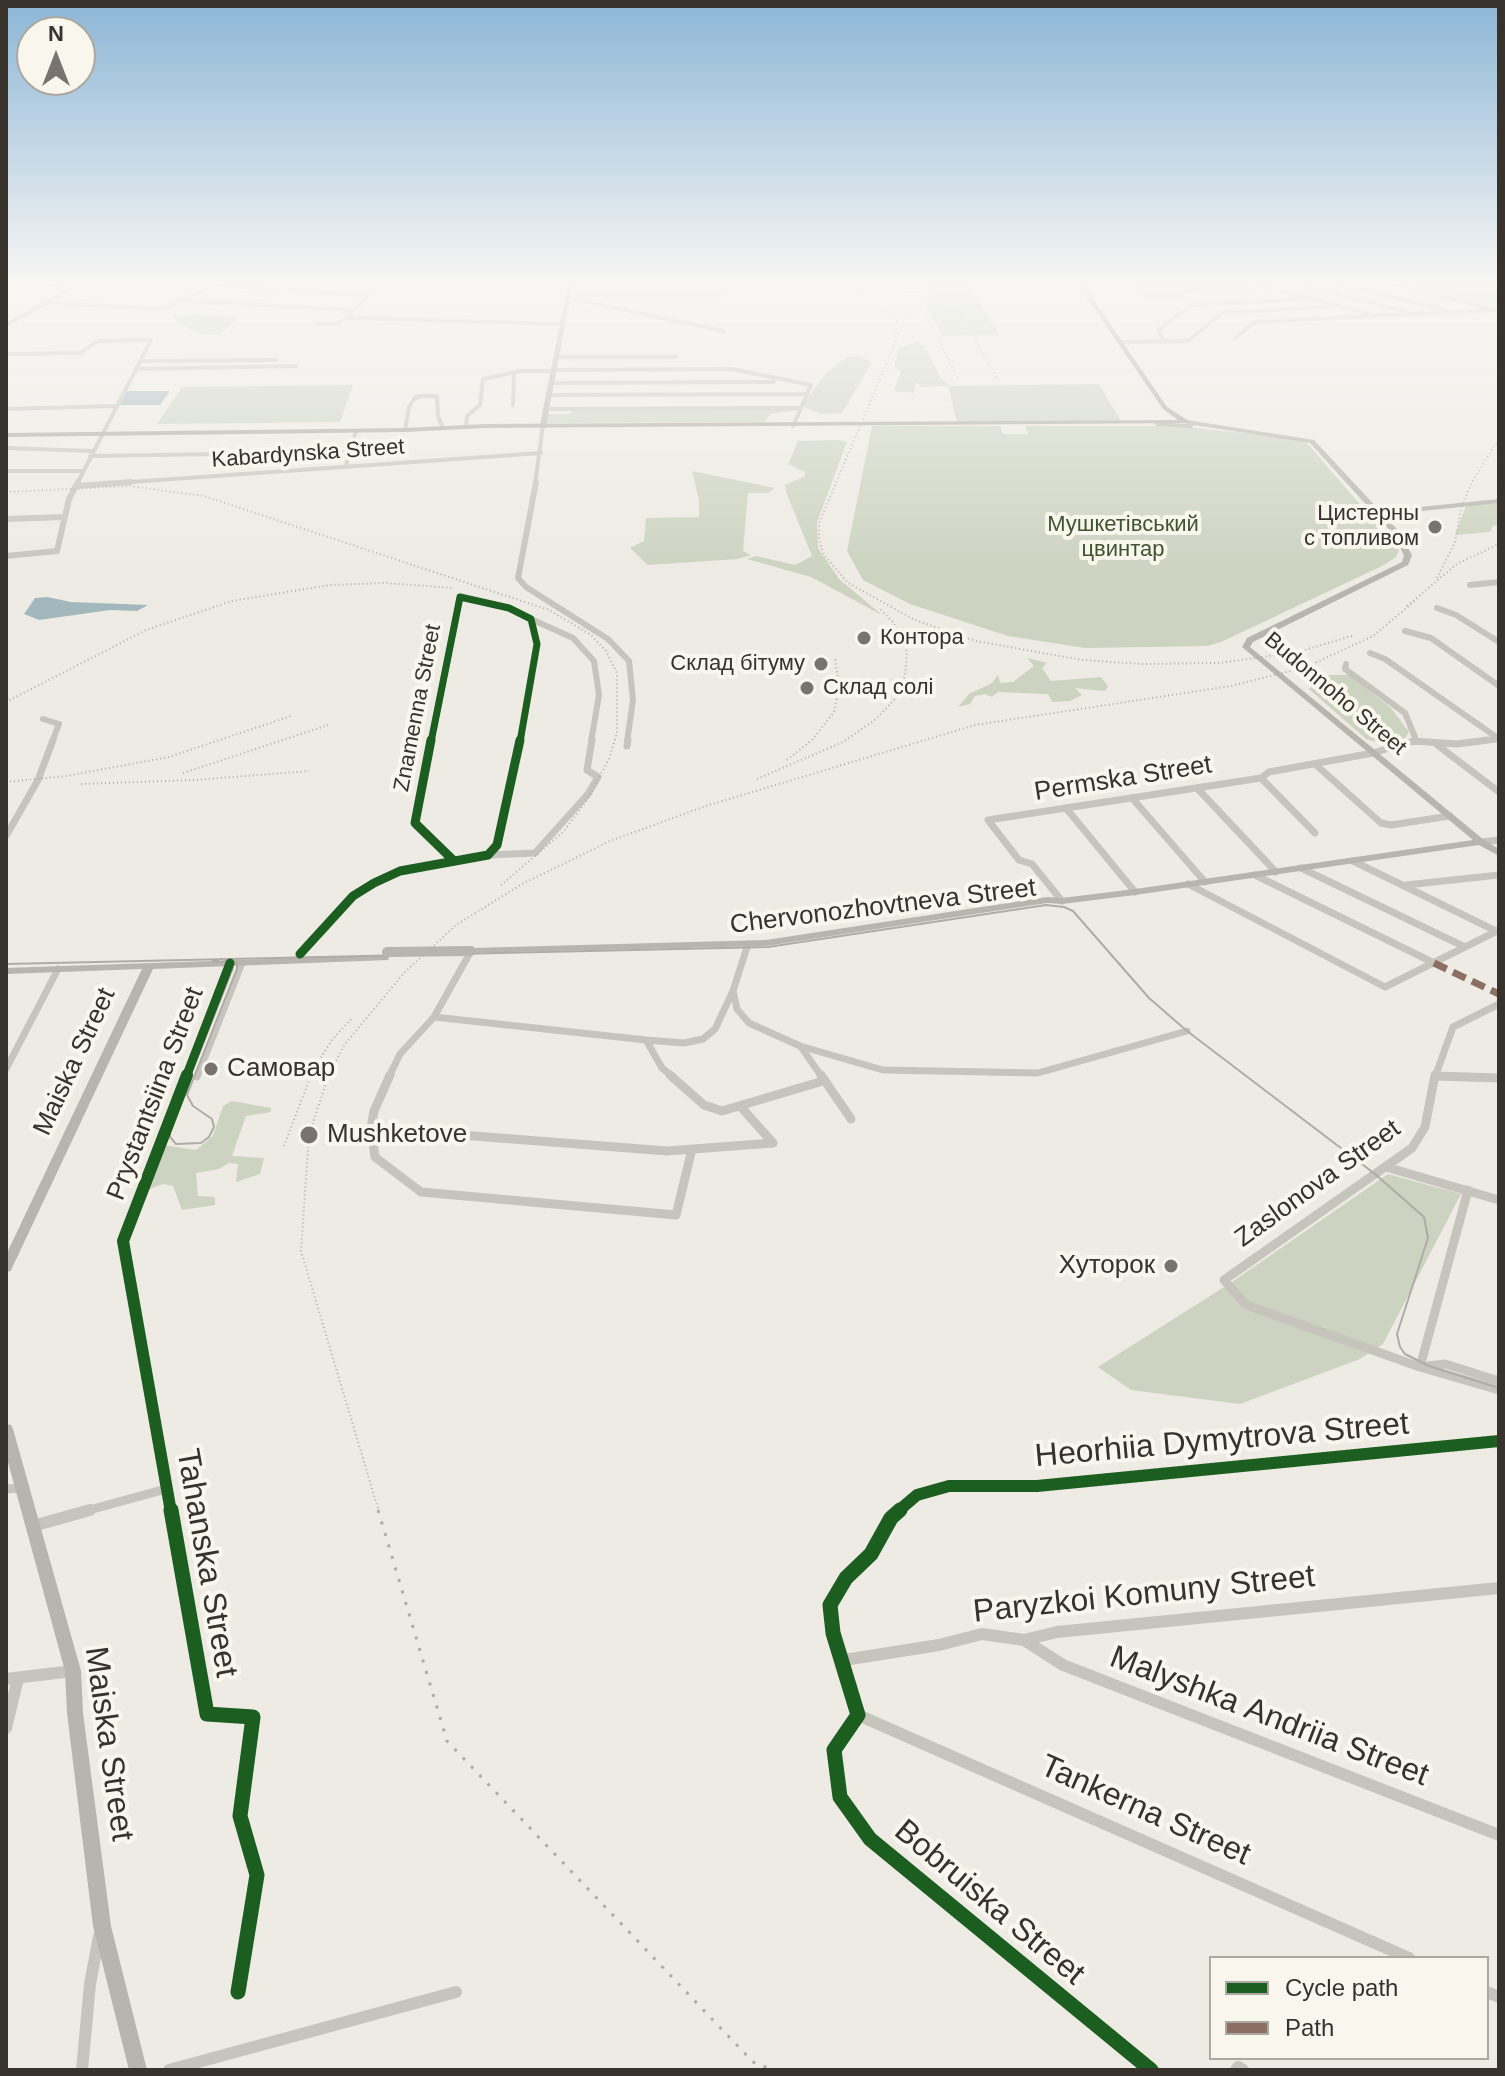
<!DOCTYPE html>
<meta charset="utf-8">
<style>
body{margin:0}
#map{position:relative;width:1505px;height:2076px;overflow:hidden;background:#eeebe4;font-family:Helvetica,sans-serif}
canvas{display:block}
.frame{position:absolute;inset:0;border:8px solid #38322c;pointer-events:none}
.legend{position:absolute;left:1209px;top:1956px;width:280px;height:104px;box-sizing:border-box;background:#f9f6ed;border:2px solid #aca8a0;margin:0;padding:10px 14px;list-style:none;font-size:24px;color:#38322c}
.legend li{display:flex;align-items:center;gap:16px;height:40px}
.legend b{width:40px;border:2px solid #aca8a0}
.north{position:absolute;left:16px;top:16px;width:80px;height:80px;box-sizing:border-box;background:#f9f6ed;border:2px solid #aca8a0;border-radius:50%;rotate:0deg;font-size:22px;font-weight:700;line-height:32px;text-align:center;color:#38322c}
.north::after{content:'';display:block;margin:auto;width:28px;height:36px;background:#78736c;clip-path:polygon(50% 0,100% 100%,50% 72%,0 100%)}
</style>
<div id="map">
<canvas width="1505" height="2076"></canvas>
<div class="frame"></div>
<ul class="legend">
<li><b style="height:10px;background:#1b5e20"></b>Cycle path</li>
<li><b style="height:10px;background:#8d6e63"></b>Path</li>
</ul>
<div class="north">N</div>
</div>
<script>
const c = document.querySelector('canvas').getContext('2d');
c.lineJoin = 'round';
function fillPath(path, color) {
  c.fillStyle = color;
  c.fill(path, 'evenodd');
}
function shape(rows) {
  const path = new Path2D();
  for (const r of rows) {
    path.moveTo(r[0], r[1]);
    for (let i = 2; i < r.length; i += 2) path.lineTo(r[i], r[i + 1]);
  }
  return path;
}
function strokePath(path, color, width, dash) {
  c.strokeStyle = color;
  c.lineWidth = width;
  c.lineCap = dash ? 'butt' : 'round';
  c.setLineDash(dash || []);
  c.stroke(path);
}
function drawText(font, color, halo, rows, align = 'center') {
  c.font = font + ' Helvetica,sans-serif';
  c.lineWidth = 8;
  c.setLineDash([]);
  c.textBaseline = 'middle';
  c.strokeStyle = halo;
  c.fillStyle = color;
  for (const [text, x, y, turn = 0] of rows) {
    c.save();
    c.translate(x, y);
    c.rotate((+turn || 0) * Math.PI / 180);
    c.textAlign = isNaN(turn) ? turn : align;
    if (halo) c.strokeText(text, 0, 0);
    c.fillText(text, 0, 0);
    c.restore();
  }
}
const green = shape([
 [919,284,970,284,999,335,943,336,923,300,924,297,932,295],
 [1132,284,1244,284,1264,290,1183,294,1187,299,1147,301],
 [1403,284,1499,284,1499,307,1417,288],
 [196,314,238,317,220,335,199,334,177,323,173,315],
 [918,341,925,347,940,377,950,386,1099,384,1121,421,957,422,948,386,918,387,920,384,915,383,914,393,894,391,901,372,894,366,899,349],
 [858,356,872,362,842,413,821,414,802,406,826,373,847,357],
 [353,385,340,422,157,424,182,387],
 [572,410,798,410,771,414,764,422,545,423,548,414,570,414],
 [872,426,1000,426,1003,434,1028,434,1025,426,1178,426,1298,439,1309,445,1399,550,1396,557,1384,565,1221,642,1207,646,1085,648,1008,636,910,604,863,580,847,551],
 [839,440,847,442,817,522,818,548,839,579,882,615,811,577,747,559,756,556,795,565,812,556,786,492,785,485,805,476,805,472,788,464,798,441],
 [692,471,775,488,768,493,748,493,743,551,751,555,738,559,648,565,630,548,644,541,646,518,699,517,699,500],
 [1499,503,1499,525,1493,526,1490,532,1455,535,1466,506],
 [1027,658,1047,663,1042,668,1051,681,1101,677,1108,686,1105,691,1075,688,1082,695,1070,701,1052,702,1048,694,998,692,992,697,985,694,975,696,970,704,958,707,969,694,992,683,998,675,1000,683,1013,682,1034,666],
 [1320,675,1350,675,1391,708,1409,732,1402,743,1380,743,1366,739,1309,689],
 [232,1101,271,1108,271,1112,246,1116,232,1156,264,1158,260,1174,236,1182,238,1164,229,1163,219,1169,196,1173,198,1196,215,1197,215,1205,182,1210,173,1186,163,1184,145,1191,163,1145,196,1150,213,1136,223,1106],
 [1388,1174,1461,1194,1383,1344,1360,1359,1240,1404,1131,1390,1098,1367,1232,1282]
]);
const water = shape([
 [126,391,170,391,160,405,119,405],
 [47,597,71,602,148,605,137,611,110,610,39,620,24,614,35,598]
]);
const streetFar4 = shape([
 [1252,284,1371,314],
 [1299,284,1408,312],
 [1346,286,1446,310],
 [577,295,722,295],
 [568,298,724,331],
 [186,301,354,310],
 [45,303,163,309,213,285,368,295,347,318,337,324,316,323],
 [347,318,563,324],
 [1235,338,1255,322,1493,310],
 [1121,342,1188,341,1222,313,1340,306],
 [1165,342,1158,330,1192,305,1300,299,1350,284],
 [6,354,80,353,98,341,151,340,77,484],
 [556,357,676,357],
 [141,361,277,360],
 [136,369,296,366],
 [553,370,732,369,811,385,793,426],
 [551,383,774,382],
 [548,395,808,394],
 [513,405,514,374],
 [6,409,115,406],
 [546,409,801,408],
 [466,426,467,416,480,405,483,379,521,371,553,371],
 [405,430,409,407,415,398,421,396,437,396,438,416,443,428],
 [6,448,92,451],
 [90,456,350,452],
 [346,466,356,431],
 [6,471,83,471],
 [102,484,541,453],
 [535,484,543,425]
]);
const streetFar3 = shape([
 [536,482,518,578,526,587,608,639,629,661,633,700,627,742],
 [77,486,131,482],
 [6,519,65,517],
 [6,556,57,551,69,499,78,482],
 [1470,585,1499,582],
 [1437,608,1456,615,1499,642],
 [531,619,573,638,594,661,599,695,591,742],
 [1405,631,1431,638,1499,686],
 [1370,653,1385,659,1499,739],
 [1346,664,1345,669,1405,713,1415,737,1413,741],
 [43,719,59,724,52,742],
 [431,742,460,597,509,608,531,619,537,644,520,742],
 [1409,742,1431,742],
 [1472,742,1499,739]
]);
const streetFar2 = shape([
 [431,740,415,823,452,859],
 [1436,744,1499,792],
 [627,746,628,740],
 [1315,764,1381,823,1391,825,1450,816],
 [1261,778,1315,833],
 [1197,788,1276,872],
 [1132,798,1205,882],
 [1066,808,1135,892],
 [6,836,38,780,53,740],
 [1481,842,1499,840],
 [488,855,535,853,588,794,598,777,587,770,592,740],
 [1353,861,1496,931],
 [1301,868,1465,947],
 [1255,875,1434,963],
 [1188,884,1385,987,1499,930],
 [1406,885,1499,875],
 [1062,901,1032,864,1019,860,988,820,1261,778,1269,772,1373,753,1413,741,1457,744,1488,740],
 [300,954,353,896,374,883,400,871,488,855,497,845,520,740],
 [733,991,737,1009,749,1023,800,1046,883,1070,1038,1073,1187,1031],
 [434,1017,646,1040],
 [801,1047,822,1077],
 [6,1069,58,969],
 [1435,1076,1476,1077],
 [186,1077,230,963],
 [197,1077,242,963],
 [389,1077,400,1054,434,1017,471,951],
 [673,1077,662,1068,646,1040,684,1043,703,1039,715,1029,733,991,748,944],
 [1435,1077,1453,1027,1499,1004]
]);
const streetFar1 = shape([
 [390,1075,374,1111,371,1128,375,1157,421,1192,676,1215,692,1149],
 [670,1075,704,1105,722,1111,823,1081],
 [821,1075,851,1119],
 [1435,1075,1425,1127,1412,1148,1224,1280,1246,1305,1420,1367,1499,1390],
 [1435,1076,1499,1078],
 [371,1128,667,1151,773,1143,741,1107],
 [1386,1167,1499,1200],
 [1428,1366,1445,1364,1499,1381],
 [1420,1367,1468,1190],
 [6,1489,22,1488],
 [82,1512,166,1489],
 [171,1512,123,1241,187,1075],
 [897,1512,917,1495,949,1486,1037,1486,1499,1441]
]);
const street = shape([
 [171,1510,207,1714,253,1717,240,1816,257,1875,238,1992],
 [900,1510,891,1518,871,1554,846,1578,830,1605,833,1633,858,1715,834,1750,840,1797,870,1839,1151,2070],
 [33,1526,90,1510],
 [1024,1640,1063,1665,1499,1835],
 [844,1660,939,1645,982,1634,1024,1640,1057,1632,1499,1588],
 [6,1679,73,1671],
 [858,1715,1409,1958],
 [6,1728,18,1678],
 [1487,1992,1499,1997],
 [82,2070,90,1984,99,1936],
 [169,2070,456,1992],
 [1236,2070,1238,2067,1243,2070]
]);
const secondary = shape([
 [51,284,57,284,69,292,6,327,6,323,62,292,51,284],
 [568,284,573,284,546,425,543,427,540,425,568,284],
 [1387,284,1397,284,1499,309,1499,313,1387,284],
 [1187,420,1314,440,1380,511,1499,499,1499,503,1383,515,1398,530,1412,555,1408,565,1253,642,1250,647,1484,840,1499,849,1499,856,1479,845,1135,895,1062,904,1047,903,766,946,467,953,466,951,471,948,766,940,1047,897,1062,898,1135,889,1473,840,1242,647,1247,638,1402,562,1404,555,1392,533,1310,443,1194,425,1192,428,1157,426,1154,424,1157,422,1187,424,1184,422,1187,420],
 [384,955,388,956,389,958,388,960,153,969,12,1268,11,1271,6,1272,6,1255,142,969,6,974,6,968,384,955],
 [6,1424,11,1425,13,1429,81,1671,83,1713,111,1926,147,2070,129,2070,93,1926,67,1713,65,1671,6,1455,6,1424]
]);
const primary = shape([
 [1077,284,1083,284,1167,407,1189,421,1189,423,485,428,405,432,6,437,6,433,405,428,485,424,1178,420,1163,409,1077,284]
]);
const tram = shape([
 [221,959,237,963,237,969,187,1095,193,1106,212,1119,214,1127,209,1137,201,1143,176,1144,170,1137,170,1127,233,968,231,963,213,961,221,959],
 [6,964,768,947,1046,905,1064,907,1073,911,1149,998,1187,1031,1375,1174,1424,1217,1428,1238,1397,1334,1400,1347,1405,1354,1429,1366,1499,1388]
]);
const railFar1 = shape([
 [819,284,864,295,883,306,897,321,895,337],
 [907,284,910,299,905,320,819,523,819,540,824,555,848,583,915,620,976,641,1082,660,1142,664,1219,663,1298,652,1355,635],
 [913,284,959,312,998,380],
 [912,288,958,379],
 [6,492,130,486,204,496,549,610,591,635,606,651,617,673,617,733,609,759,587,800,564,831,499,887],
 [1437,578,1455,542,1462,505,1472,482,1499,439],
 [1407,606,1457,564,1499,544],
 [6,702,146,630,232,601,330,585,385,583,454,588],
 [787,760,813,739,834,712,839,686,835,659],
 [183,773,328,725],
 [757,779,843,742,876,719,894,700,905,676,907,652,893,622,879,608],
 [6,782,66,776,169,757,291,716],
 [81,784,194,780,309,771],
 [284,1146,313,1070,332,1040,353,1017],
 [379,1512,301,1251,309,1135,329,1074,345,1044,404,973,456,925,522,884,610,841,706,806,975,725,1231,686,1306,667,1373,636,1417,599]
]);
const rail = shape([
 [378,1510,447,1741,753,2062,773,2070]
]);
const secondaryBridge = shape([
 [387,952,471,951]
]);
const quiet = shape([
 [1434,963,1499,994]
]);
const cyclewayFar3 = shape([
 [431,742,460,597,509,608,531,619,537,644,520,742]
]);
const cyclewayFar2 = shape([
 [431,740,415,823,452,859],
 [300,954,353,896,374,883,400,871,488,855,497,845,520,740],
 [186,1077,230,963]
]);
const cyclewayFar1 = shape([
 [171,1512,123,1241,187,1075],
 [897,1512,917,1495,949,1486,1037,1486,1499,1441]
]);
const cycleway = shape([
 [171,1510,207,1714,253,1717,240,1816,257,1875,238,1992],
 [900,1510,891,1518,871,1554,846,1578,830,1605,833,1633,858,1715,834,1750,840,1797,870,1839,1151,2070]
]);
const markers = [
 [1435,527,8,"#78736c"],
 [864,638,8,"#78736c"],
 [821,664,8,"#78736c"],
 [807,688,8,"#78736c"],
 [211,1069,8,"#78736c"],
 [309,1135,10,"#78736c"],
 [1171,1266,8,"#78736c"]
];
const farStreetnames = [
 ["Kabardynska Street",308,454,-4],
 ["Budonnoho Street",1335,694,40],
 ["Znamenna Street",418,708,-79]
];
const farPoinames = [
 ["Цистерны",1419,514],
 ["с топливом",1419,539],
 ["Контора",880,638,"left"],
 ["Склад бітуму",805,664],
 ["Склад солі",823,688,"left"]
];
const farParknames = [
 ["Мушкетівський",1123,525],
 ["цвинтар",1123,550]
];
const streetNames = [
 ["Permska Street",1123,779,-9],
 ["Chervonozhovtneva Street",883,907,-7],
 ["Maiska Street",75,1062,-65],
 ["Prystantsiina Street",156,1094,-69],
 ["Zaslonova Street",1318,1184,-36]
];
const poiNames = [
 ["Самовар",227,1069],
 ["Mushketove",327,1135],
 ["Хуторок",1155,1266,"right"]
];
const nearStreetnames = [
 ["Heorhiia Dymytrova Street",1222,1441,-5],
 ["Tahanska Street",206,1563,80],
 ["Paryzkoi Komuny Street",1144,1595,-6],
 ["Malyshka Andriia Street",1269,1717,21],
 ["Maiska Street",108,1744,82],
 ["Tankerna Street",1145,1811,24],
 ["Bobruiska Street",989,1903,40]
];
fillPath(green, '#ccd3c0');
fillPath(water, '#a3b8bd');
strokePath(streetFar4, '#c7c4be', 4);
strokePath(streetFar3, '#c7c4be', 6);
strokePath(streetFar2, '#c7c4be', 7);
strokePath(streetFar1, '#c7c4be', 9);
strokePath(street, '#c7c4be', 12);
fillPath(secondary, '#b8b4ae');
fillPath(primary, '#aca8a3');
strokePath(tram, '#afaca8', 2);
strokePath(railFar1, '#afaca8', 2, [1, 3]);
strokePath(rail, '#afaca8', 3, [3, 9]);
strokePath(secondaryBridge, '#b8b4ae', 10);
strokePath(quiet, '#8d6e63', 7, [14, 7]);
strokePath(cyclewayFar3, '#1b5e20', 7);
strokePath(cyclewayFar2, '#1b5e20', 9);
strokePath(cyclewayFar1, '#1b5e20', 12);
strokePath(cycleway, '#1b5e20', 15);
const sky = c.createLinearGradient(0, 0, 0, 575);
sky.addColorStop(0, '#8cb6d7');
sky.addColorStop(0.49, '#f7f6f3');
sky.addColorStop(1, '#f7f6f300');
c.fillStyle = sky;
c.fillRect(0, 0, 1505, 575);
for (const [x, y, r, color] of markers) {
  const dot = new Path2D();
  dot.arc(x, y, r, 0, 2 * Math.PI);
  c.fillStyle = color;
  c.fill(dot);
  strokePath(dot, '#f9f6ed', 3);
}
drawText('22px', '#38322c', '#f9f6ed', farStreetnames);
drawText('22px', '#38322c', '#f9f6ed', farPoinames, 'right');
drawText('22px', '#405432', '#f9f6ed', farParknames);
drawText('26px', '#38322c', '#f9f6ed', streetNames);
drawText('26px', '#38322c', '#f9f6ed', poiNames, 'left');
drawText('32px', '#38322c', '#f9f6ed', nearStreetnames);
</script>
